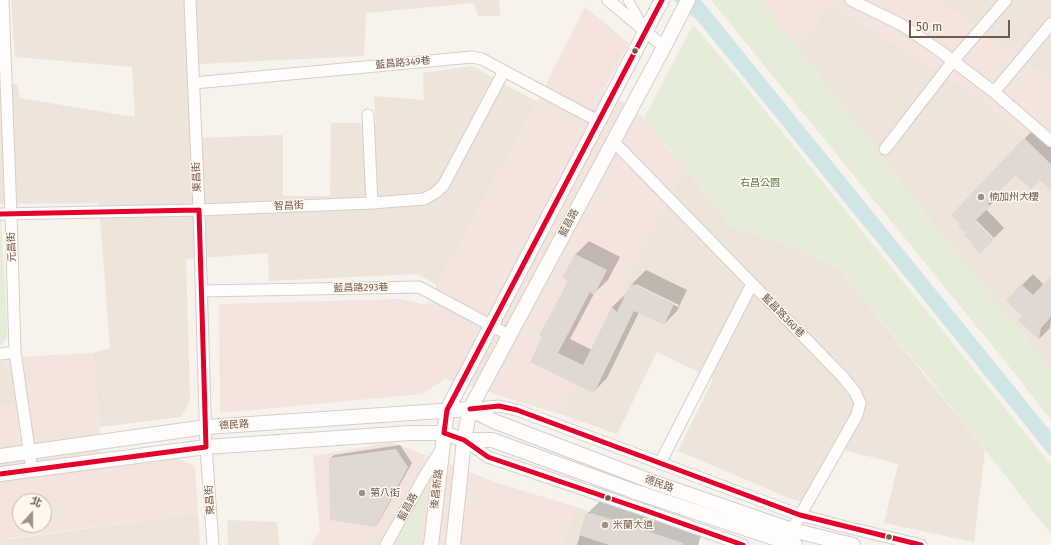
<!DOCTYPE html>
<meta charset="utf-8">
<style>
body{margin:0}
#map{position:relative;width:1051px;height:545px;overflow:hidden;background:#f7f2ec;font-family:"Fira Sans","Noto Sans TC",sans-serif}
canvas{display:block}
.north{position:absolute;left:12px;top:493px;width:40px;height:40px;box-sizing:border-box;background:#fef7ee;border:1px solid #c6b8ae;border-radius:50%;rotate:21deg;font-size:11px;font-weight:700;line-height:16px;text-align:center;color:#73594e}
.north::after{content:'';display:block;margin:auto;width:14px;height:18px;background:#a18f85;clip-path:polygon(50% 0,100% 100%,50% 72%,0 100%)}
.scale{position:absolute;left:909px;top:20px;width:101px;height:18px;box-sizing:border-box;border:2px solid #73594e;border-top:0;padding-left:5px;font-size:12px;line-height:14px;white-space:nowrap;color:#73594e;-webkit-text-stroke:3px #fef7ee;paint-order:stroke}
</style>
<div id="map">
<canvas width="1051" height="545"></canvas>
<div class="north">北</div>
<div class="scale">50 m</div>
</div>
<script>
const c = document.querySelector('canvas').getContext('2d');
c.lineJoin = 'round';
function fillPath(path, color) {
  c.fillStyle = color;
  c.fill(path, 'evenodd');
}
function shape(rows) {
  const path = new Path2D();
  for (const r of rows) {
    path.moveTo(r[0], r[1]);
    for (let i = 2; i < r.length; i += 2) path.lineTo(r[i], r[i + 1]);
  }
  return path;
}
function strokePath(path, color, width, dash) {
  c.strokeStyle = color;
  c.lineWidth = width;
  c.lineCap = dash ? 'butt' : 'round';
  c.setLineDash(dash || []);
  c.stroke(path);
}
function drawText(font, color, halo, rows, align = 'center') {
  c.font = font + ' "Fira Sans","Noto Sans TC",sans-serif';
  c.lineWidth = 3;
  c.setLineDash([]);
  c.textBaseline = 'middle';
  c.strokeStyle = halo;
  c.fillStyle = color;
  for (const [text, x, y, turn = 0] of rows) {
    c.save();
    c.translate(x, y);
    c.rotate((+turn || 0) * Math.PI / 180);
    c.textAlign = isNaN(turn) ? turn : align;
    if (halo) c.strokeText(text, 0, 0);
    c.fillText(text, 0, 0);
    c.restore();
  }
}
const residential = shape([
 [11,0,499,0,500,16,478,16,474,3,366,13,364,56,199,64,192,138,283,135,283,196,330,196,331,123,376,123,374,96,424,100,423,73,472,66,537,102,437,285,417,274,269,281,268,253,186,259,190,400,181,417,100,427,92,353,110,348,99,203,0,204,0,84,17,84,20,98,135,117,132,67,15,57],
 [939,0,1051,0,1051,80,940,1],
 [830,4,978,96,1051,162,1051,371,924,212,797,47,815,26],
 [684,167,730,226,784,243,840,270,985,450,974,542,884,523,898,464,844,450,813,505,789,498,678,451,713,379,657,352,617,434,560,414],
 [0,359,13,375,16,404,0,406],
 [576,507,679,545,561,545],
 [198,513,200,545,4,545,3,540],
 [227,520,277,522,279,545,228,545]
]);
const commercial = shape([
 [760,0,939,0,1051,80,1051,162,978,96,831,5,815,26,797,47],
 [585,7,629,43,604,90,644,118,684,167,560,414,445,379,422,394,220,413,219,304,402,299,426,305,537,102],
 [92,353,100,427,100,469,178,459,195,466,198,513,4,539,4,545,0,545,0,406,16,404,13,375,0,358],
 [20,501,44,501,44,525,20,525],
 [391,442,498,483,576,507,561,545,311,545,320,531,313,456]
]);
const green = shape([
 [711,0,760,0,826,83,924,212,1051,367,1051,420,1004,360],
 [693,25,733,71,1051,465,1051,534,931,381,840,270,784,243,730,226,667,145,644,118],
 [0,215,1,215,7,324,7,338,1,345,0,345],
 [427,485,418,545,395,545]
]);
const water = shape([
 [673,0,701,0,1051,432,1051,457,698,21]
]);
const shadow = shape([
 [1035,128,1051,143,1051,189,1041,179,1016,174,998,192,1001,195,986,209,1004,228,994,238,976,220,974,243,966,235,1024,139],
 [589,241,620,257,608,280,595,292,570,339,592,350,612,307,626,294,627,295,632,284,646,270,687,290,677,311,664,324,639,312,607,378,593,392,531,362,569,281,576,254],
 [636,284,679,305,678,307,636,286],
 [1033,274,1044,285,1051,277,1051,318,1050,328,1039,339,1023,316,1022,285],
 [400,445,412,463,379,522,375,526,330,459,334,455],
 [603,498,703,530,698,545,577,545,586,515]
]);
const building = shape([
 [1024,138,1051,164,1051,190,1040,180,1031,189,1015,175,988,204,990,206,975,221,994,240,980,254,972,245,973,243,964,235,966,233,958,226,960,224,951,215],
 [575,254,607,270,594,295,590,292,558,353,583,365,612,307,617,312,631,283,674,304,664,325,634,311,594,393,530,362,542,337,539,336,568,281,562,278],
 [1051,276,1051,317,1041,328,1039,340,1018,320,1022,316,1006,301,1021,284,1033,295],
 [396,449,408,467,376,527,330,520,329,458],
 [592,513,683,543,683,545,609,545,579,535,586,514]
]);
const pedestrian = shape([
 [628,0,644,28]
]);
const minor = shape([
 [3,0,11,214,15,352,32,470],
 [190,0,199,210,206,447,213,545],
 [608,0,664,47],
 [851,0,902,25,940,51,994,92,1051,141],
 [194,83,472,57,482,59,504,71,598,121],
 [994,92,1051,24],
 [368,115,372,203],
 [613,141,842,376,855,392,860,403,857,415,789,535],
 [885,149,953,61,1006,0],
 [0,214,199,210,372,203,424,199,435,193,443,186,504,71],
 [201,291,419,287,509,335],
 [0,354,15,352],
 [470,409,499,406,517,410,800,515,842,526,921,545],
 [464,440,488,457,647,511,743,545],
 [660,463,752,284],
 [386,545,424,477,442,448]
]);
const tertiary = shape([
 [0,456,206,427,470,409,496,422,653,482,792,530,853,545],
 [0,474,206,447,410,433,444,433,464,440,492,440,633,491,795,545],
 [431,545,447,410,662,0],
 [453,545,464,440,470,409,664,47,688,0]
]);
const bus1 = shape([
 [662,0,447,410,444,433,464,440,488,457,647,511,743,545],
 [0,214,199,210],
 [470,409,499,406,517,410,800,515,921,545],
 [0,474,206,447,199,210]
]);
const markers = [
 [635,51,3.5,"#73594e"],
 [981,197,4,"#a18f85"],
 [362,493,4,"#a18f85"],
 [608,498,3.5,"#73594e"],
 [605,525,4,"#a18f85"],
 [889,537,3.5,"#73594e"]
];
const streetNames = [
 ["藍昌路349巷",403,63,-5],
 ["東昌街",197,177,-92],
 ["智昌街",289,206,-2],
 ["藍昌路",569,223,-62],
 ["元昌街",12,247,-92],
 ["藍昌路293巷",361,288,-1],
 ["藍昌路360巷",783,316,46],
 ["德民路",234,425,-4],
 ["德民路",659,484,20],
 ["後昌新路",437,489,-83],
 ["東昌街",210,500,-94],
 ["藍昌路",408,507,-61]
];
const parkNames = [
 ["右昌公園",760,183]
];
const poiNames = [
 ["楠加州大樓",989,197],
 ["第八街",370,493],
 ["米蘭大道",613,525]
];
fillPath(residential, '#efe4da');
fillPath(commercial, '#f4e4de');
fillPath(green, '#e5ecd8');
fillPath(water, '#cfe5e6');
fillPath(shadow, '#0003');
fillPath(building, '#e0d8d2');
strokePath(pedestrian, '#d6cfca', 11);
strokePath(minor, '#d6cfca', 13);
strokePath(tertiary, '#d6cfca', 16);
strokePath(pedestrian, '#fefdfc', 9);
strokePath(minor, '#fefdfc', 11);
strokePath(tertiary, '#fefdfc', 14);
strokePath(bus1, '#e4002b', 5);
for (const [x, y, r, color] of markers) {
  const dot = new Path2D();
  dot.arc(x, y, r, 0, 2 * Math.PI);
  c.fillStyle = color;
  c.fill(dot);
  strokePath(dot, '#fef7ee', 1.5);
}
drawText('10px', '#73594e', '#fef7ee', streetNames);
drawText('10px', '#587847', '#fef7ee', parkNames);
drawText('10px', '#73594e', '#fef7ee', poiNames, 'left');
</script>
